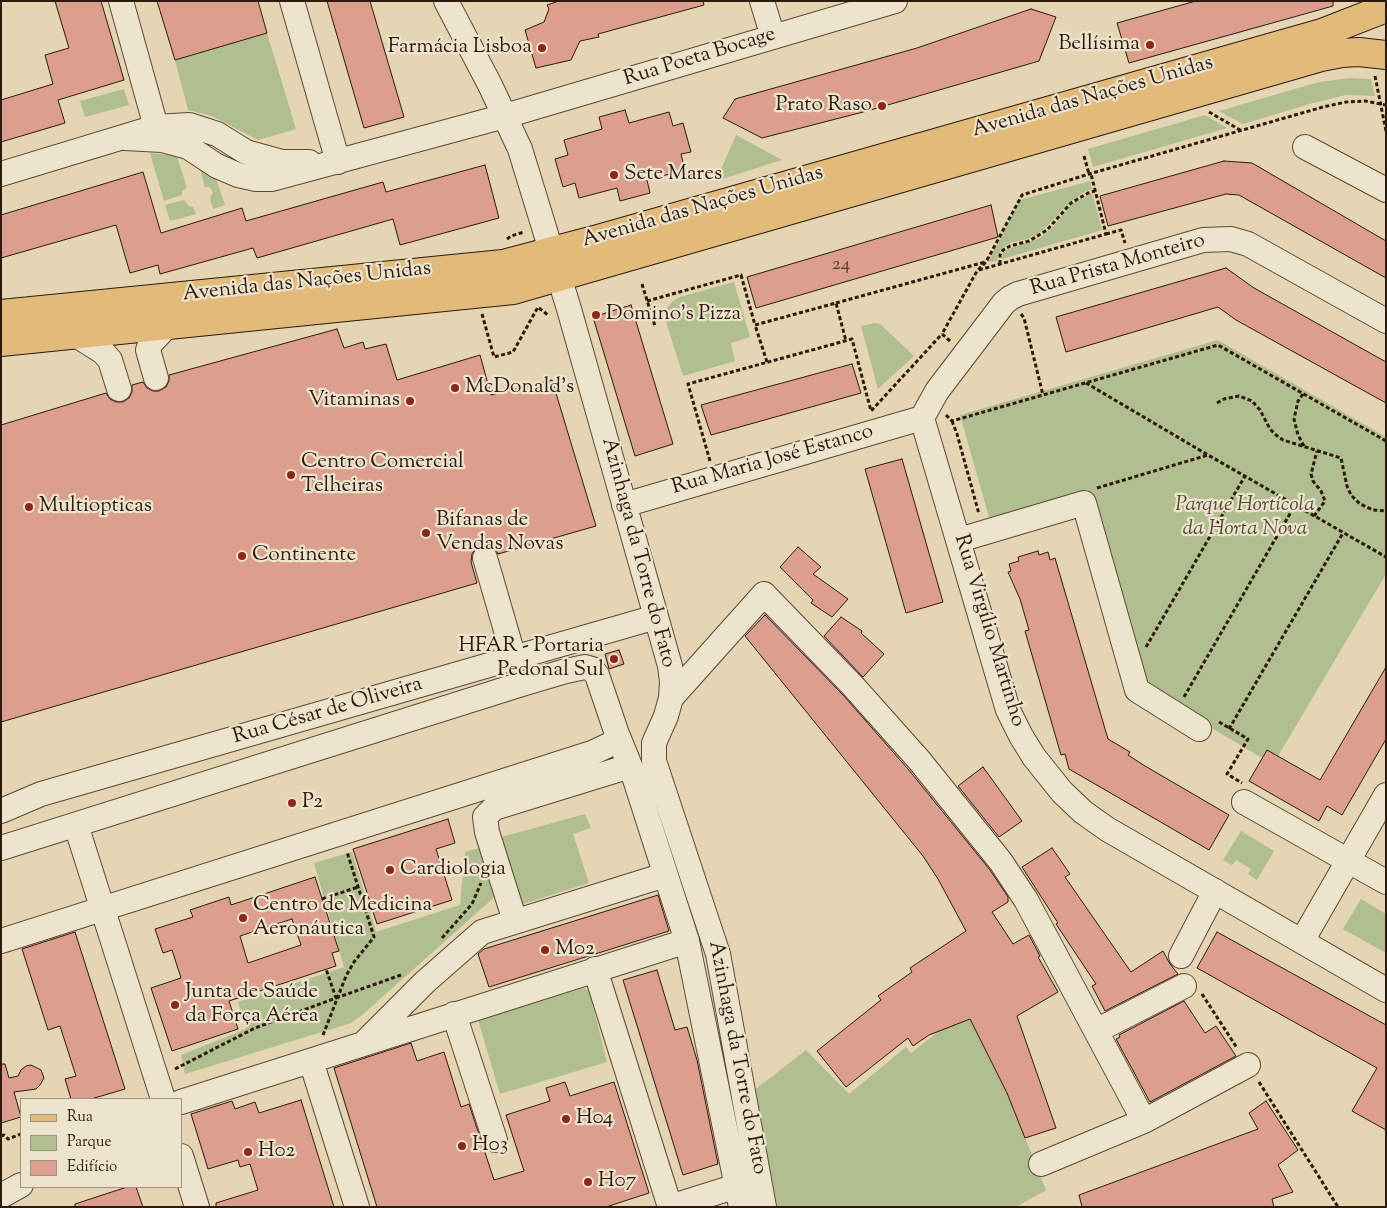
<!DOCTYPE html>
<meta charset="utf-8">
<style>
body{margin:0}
#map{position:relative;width:1387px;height:1208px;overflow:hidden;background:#e4d5b3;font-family:"Sorts Mill Goudy",serif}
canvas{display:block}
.frame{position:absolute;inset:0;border:2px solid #2e190d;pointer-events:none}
.legend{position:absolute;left:20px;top:1098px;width:162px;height:90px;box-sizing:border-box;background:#ede4ce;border:1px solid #a19381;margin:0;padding:6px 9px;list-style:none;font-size:15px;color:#2e190d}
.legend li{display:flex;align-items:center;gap:10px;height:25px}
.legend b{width:25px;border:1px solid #a19381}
</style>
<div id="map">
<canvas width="1387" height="1208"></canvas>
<div class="frame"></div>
<ul class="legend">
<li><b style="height:6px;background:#e2ba7a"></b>Rua</li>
<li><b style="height:14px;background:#b0be90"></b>Parque</li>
<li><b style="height:14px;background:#dc9f8e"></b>Edifício</li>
</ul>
</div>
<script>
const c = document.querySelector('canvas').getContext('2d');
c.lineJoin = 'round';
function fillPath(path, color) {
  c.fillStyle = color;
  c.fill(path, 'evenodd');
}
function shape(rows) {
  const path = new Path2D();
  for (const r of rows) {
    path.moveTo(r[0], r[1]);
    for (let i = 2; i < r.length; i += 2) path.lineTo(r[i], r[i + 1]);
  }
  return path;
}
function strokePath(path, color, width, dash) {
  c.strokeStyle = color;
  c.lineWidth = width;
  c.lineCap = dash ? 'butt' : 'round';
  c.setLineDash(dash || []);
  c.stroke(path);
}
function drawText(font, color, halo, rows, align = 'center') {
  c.font = font + ' "Sorts Mill Goudy",serif';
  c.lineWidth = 4.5;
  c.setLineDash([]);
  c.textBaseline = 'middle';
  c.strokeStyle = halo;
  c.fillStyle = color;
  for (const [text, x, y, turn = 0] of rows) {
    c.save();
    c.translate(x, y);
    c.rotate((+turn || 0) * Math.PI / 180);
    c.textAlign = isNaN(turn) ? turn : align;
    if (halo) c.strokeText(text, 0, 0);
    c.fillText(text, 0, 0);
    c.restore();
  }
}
const green = shape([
 [267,33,296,129,258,140,212,116,188,110,175,60],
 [1350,78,1371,79,1375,96,1346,95,1313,103,1243,124,1219,111,1319,82],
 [124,89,129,105,85,117,80,101],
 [1205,115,1227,128,1093,167,1088,149],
 [736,135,782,160,716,181],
 [150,153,177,156,187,188,182,191,182,195,164,201],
 [200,169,216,179,225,205,213,209,210,198,213,193,210,187,205,187],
 [1090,181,1092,189,1082,193,1069,203,1042,231,1031,238,1010,243,1002,248,998,254,997,261,988,262,1020,200],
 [1092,193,1102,230,1002,259,1003,251,1040,238,1052,228,1072,204],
 [184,200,189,206,193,207,196,214,170,221,165,205],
 [734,282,750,337,731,343,735,361,683,376,664,315,666,309,672,302,680,297],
 [875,323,880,324,914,356,878,389,861,326],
 [1218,340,1386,437,1386,574,1278,756,1267,750,1262,758,1148,690,1092,495,991,524,960,415],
 [585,814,591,828,573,834,589,883,520,905,498,838],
 [1241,831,1274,851,1257,880,1248,874,1251,869,1236,860,1232,865,1223,860],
 [483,847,498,894,361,1016,351,1023,185,1074,181,1055,246,1029,238,1002,344,967,314,863,352,852,376,932,460,905,465,852],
 [1361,899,1386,914,1386,953,1343,929],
 [584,988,589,991,607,1062,500,1094,478,1020],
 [970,1019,1007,1093,1046,1190,1016,1207,775,1207,752,1092,806,1050,849,1094,906,1047,911,1053,940,1030]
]);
const building = shape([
 [55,1,101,1,124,80,58,100,65,123,1,142,1,100,53,84,45,55,69,48,55,1],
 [157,1,258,1,267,33,175,60,157,1],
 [327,1,370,1,404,117,364,128,327,1],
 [559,1,703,1,704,5,598,34,599,37,580,41,571,60,536,68,525,30,544,22,549,9,547,5,559,1],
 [1196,1,1333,1,1333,6,1129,63,1117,23,1196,1],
 [1031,9,1056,17,1039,61,867,111,762,138,723,118,735,99,917,48,1031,9],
 [625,110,629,123,669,112,673,126,683,123,691,152,681,154,685,170,647,180,650,193,620,201,617,188,579,198,575,183,563,187,555,159,568,155,564,140,602,129,599,117,625,110],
 [1224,161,1252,163,1386,241,1386,278,1239,195,1226,194,1108,226,1100,196,1224,161],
 [485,165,499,218,400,245,393,219,257,258,253,248,160,274,158,265,130,273,116,225,1,258,1,215,143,172,161,233,242,208,246,221,383,182,386,192,485,165],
 [991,205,998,237,756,308,747,277,991,205],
 [1226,268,1254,288,1386,362,1386,403,1236,320,1218,307,1066,352,1056,317,1226,268],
 [631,305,673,444,635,456,593,317,631,305],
 [337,329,344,348,363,342,365,349,386,344,397,380,480,355,491,395,552,380,596,526,498,554,495,548,489,545,481,545,475,549,472,554,471,562,477,583,1,722,1,425,106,393,110,399,116,402,123,402,129,398,132,392,132,385,143,382,147,388,153,391,159,391,166,387,169,381,169,375,337,329],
 [852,364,861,393,711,435,701,405,852,364],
 [902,459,943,602,906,613,865,469,902,459],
 [798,547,821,567,813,574,848,599,832,617,811,603,813,600,780,567,798,547],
 [1038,551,1039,555,1048,552,1050,560,1055,558,1108,739,1130,752,1128,755,1145,766,1229,815,1209,850,1069,769,1065,754,1061,755,1025,631,1029,630,1020,599,1008,572,1011,571,1009,564,1019,561,1018,557,1038,551],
 [765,615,843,695,908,769,990,870,1008,897,1008,902,992,912,1013,944,1029,935,1040,956,1038,957,1058,992,1017,1016,1056,1128,1025,1138,1007,1093,970,1019,929,1035,913,1046,908,1038,846,1087,817,1051,881,1000,878,996,912,972,910,968,966,931,938,879,923,856,745,636,765,615],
 [841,617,862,631,861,633,884,654,863,677,824,636,841,617],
 [619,650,624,664,609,669,605,654,619,650],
 [1386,667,1386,739,1342,815,1327,806,1319,821,1249,781,1267,750,1320,780,1386,667],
 [983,767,1022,821,999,837,958,786,983,767],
 [448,819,455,843,436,849,452,900,377,924,353,849,448,819],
 [1052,848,1070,874,1065,877,1131,972,1163,951,1170,964,1178,974,1105,1011,1092,986,1096,984,1056,924,1058,923,1022,867,1052,848],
 [315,877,339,951,332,953,336,966,229,1001,238,1029,172,1051,151,988,181,978,172,950,163,953,155,929,193,917,190,910,229,897,231,905,315,877],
 [292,919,301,945,248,963,240,936,292,919],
 [658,895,669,931,489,987,478,954,484,949,658,895],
 [75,932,125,1089,91,1099,71,1099,65,1079,76,1076,60,1026,48,1030,22,949,75,932],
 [1217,932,1386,1025,1386,1130,1352,1111,1377,1068,1197,968,1217,932],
 [657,970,675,1030,687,1027,697,1060,718,1164,683,1175,623,980,657,970],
 [1184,1001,1205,1033,1216,1026,1236,1056,1150,1102,1116,1039,1120,1037,1119,1035,1184,1001],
 [411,1043,417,1061,444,1052,461,1107,469,1104,494,1180,524,1171,506,1115,550,1101,546,1088,565,1082,570,1096,614,1082,649,1193,606,1207,377,1207,334,1068,411,1043],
 [1,1064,5,1064,9,1078,18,1076,21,1070,26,1066,31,1065,41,1070,44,1078,40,1085,36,1089,14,1092,21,1117,1,1123,1,1064],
 [301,1100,334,1207,216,1207,216,1203,258,1190,250,1164,240,1167,238,1160,208,1169,191,1114,232,1101,235,1109,255,1102,259,1113,301,1100],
 [1266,1101,1298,1150,1278,1165,1293,1192,1272,1199,1274,1207,1082,1207,1079,1195,1258,1129,1249,1113,1266,1101],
 [127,1187,136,1187,143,1207,75,1207,75,1204,127,1187]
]);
const path = shape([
 [1375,76,1386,131],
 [1209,112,1240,130],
 [1084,156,1089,174],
 [1106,234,1121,230,1125,243],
 [507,239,511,236,524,232],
 [1000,264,1000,255,1003,250,1010,246,1029,241,1039,235,1047,230,1071,203,1088,193,1095,191],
 [979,270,1106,234,1091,174],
 [642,284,655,326],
 [647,301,741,275,755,325],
 [836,303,985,262],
 [539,308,548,315],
 [482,314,494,357,513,352,538,307],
 [1021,314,1024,318,1043,395],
 [950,341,942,334,977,271,986,262,1022,195,1089,174,1323,107,1346,102,1365,101,1386,105],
 [767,362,755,325,836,303,846,341],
 [1086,383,1208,455,1386,557],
 [1303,394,1298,401,1294,419,1298,435,1304,446],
 [1217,403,1224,399,1239,396,1252,401,1260,410,1270,429,1276,435,1283,440,1341,458,1347,486,1351,495,1360,504,1373,510,1386,511],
 [946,415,952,421,1218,345,1386,441],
 [952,421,957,434,979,514],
 [710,461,688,384,852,339,871,411,942,334],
 [1097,488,1208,455],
 [1314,516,1325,501,1321,491,1313,481,1311,474,1317,451],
 [1146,647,1245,476],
 [1184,697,1295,505],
 [1219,722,1248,739,1227,774,1242,783],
 [1229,729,1343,533],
 [322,899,358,887],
 [442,938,472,904,481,883],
 [1202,994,1237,1048],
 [336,998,401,975],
 [323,1035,346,976,354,962,374,937,347,852],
 [175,1069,255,1028,336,998,326,969],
 [1259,1082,1338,1207],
 [1,1136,4,1135,8,1139,21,1134]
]);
const minor = shape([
 [121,1,156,127],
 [292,1,338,162],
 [446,1,490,85,520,149,569,309,670,666,672,682,671,698,666,716,654,743,654,761,718,954,764,1207],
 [762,1,773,37],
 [125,138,162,140,188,147,217,166,238,175,256,179,272,179,505,116,895,1],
 [1305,147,1386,190],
 [1,174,156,127,189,125,217,134,246,152,282,162,309,162],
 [76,335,103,352,110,360,119,389],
 [156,378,148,350,150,344,167,326],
 [922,418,1008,710,1021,736,1034,757,1062,792,1083,812,1107,829,1386,990],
 [922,418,937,391,1004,303,1010,298,1018,294,1203,240,1231,239,1248,244,1386,321],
 [624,505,922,418],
 [959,540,1084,503,1137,690,1199,729],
 [485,558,514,658],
 [671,698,764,594,853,686,919,760,1001,862,1026,900,1144,1121],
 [617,734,633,773,687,941,741,1207],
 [1244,802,1386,882],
 [1,811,41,794,656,617],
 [76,825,163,1099],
 [1,848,525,683,566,671,585,667,592,669,597,675,617,734,613,743,592,753,1,941],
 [515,921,487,832,485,817,494,808,630,766],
 [1302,941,1386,795],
 [1181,956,1215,891],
 [595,969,670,1207],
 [454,1014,495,1140],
 [1096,1031,1184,986],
 [366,1041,425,982,482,932,665,875],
 [311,1061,357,1207],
 [181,1102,687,941],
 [181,1156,197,1207],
 [1041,1164,1144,1121,1248,1065],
 [1,1196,21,1185],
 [670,1207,737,1186]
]);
const major = shape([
 [1,314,503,264,598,239,1322,33,1386,8],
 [1,342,513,290,1321,57,1342,53,1359,52,1386,55]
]);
const markers = [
 [1150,45,5,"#8f2418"],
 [542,48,5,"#8f2418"],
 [882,106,5,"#8f2418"],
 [614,175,5,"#8f2418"],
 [596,315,5,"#8f2418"],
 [455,388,5,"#8f2418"],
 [410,401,5,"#8f2418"],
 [291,475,5,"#8f2418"],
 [29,507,5,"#8f2418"],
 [426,533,5,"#8f2418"],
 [242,556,5,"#8f2418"],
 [614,659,5,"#8f2418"],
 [292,803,5,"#8f2418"],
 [390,870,5,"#8f2418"],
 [243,918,5,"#8f2418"],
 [545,950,5,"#8f2418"],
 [175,1005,5,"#8f2418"],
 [566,1119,5,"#8f2418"],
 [462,1146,5,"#8f2418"],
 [248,1152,5,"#8f2418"],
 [588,1182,5,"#8f2418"]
];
const numberNames = [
 ["24",841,266]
];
const poiNames = [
 ["Bellísima",1140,45,"right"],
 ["Farmácia Lisboa",532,48,"right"],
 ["Prato Raso",872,106,"right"],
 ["Sete Mares",624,175],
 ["Domino's Pizza",606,315],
 ["McDonald's",465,388],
 ["Vitaminas",400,401,"right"],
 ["Centro Comercial",301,463],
 ["Telheiras",301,487],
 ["Multiopticas",39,507],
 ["Bifanas de",436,521],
 ["Vendas Novas",436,545],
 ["Continente",252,556],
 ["HFAR - Portaria",604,647,"right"],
 ["Pedonal Sul",604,671,"right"],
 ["P2",302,803],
 ["Cardiologia",400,870],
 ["Centro de Medicina",253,906],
 ["Aeronáutica",253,930],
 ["M02",555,950],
 ["Junta de Saúde",185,993],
 ["da Força Aérea",185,1017],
 ["H04",576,1119],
 ["H03",472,1146],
 ["H02",258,1152],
 ["H07",598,1182]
];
const streetNames = [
 ["Rua Poeta Bocage",700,58,-17],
 ["Avenida das Nações Unidas",1093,98,-16],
 ["Avenida das Nações Unidas",703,208,-16],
 ["Rua Prista Monteiro",1118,266,-16],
 ["Avenida das Nações Unidas",307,283,-6],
 ["Rua Maria José Estanco",773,461,-16],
 ["Azinhaga da Torre do Fato",637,553,75],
 ["Rua Virgílio Martinho",988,631,73],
 ["Rua César de Oliveira",328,712,-16],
 ["Azinhaga da Torre do Fato",736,1058,79]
];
const parkNames = [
 ["Parque Hortícola",1245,506],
 ["da Horta Nova",1245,530]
];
fillPath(green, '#b0be90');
fillPath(building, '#dc9f8e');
strokePath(building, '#2e190d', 1);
strokePath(minor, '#5c4836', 26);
strokePath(major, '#2e190d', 30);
strokePath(path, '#2e190d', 3, [4, 2.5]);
strokePath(minor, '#ede4ce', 24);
strokePath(major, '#e2ba7a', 28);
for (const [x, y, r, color] of markers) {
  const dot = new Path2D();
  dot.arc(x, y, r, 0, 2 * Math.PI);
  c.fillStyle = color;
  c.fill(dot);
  strokePath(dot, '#ede4ce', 2);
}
drawText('19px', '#5a3a2d', null, numberNames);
drawText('21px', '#2e190d', '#ede4ce', poiNames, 'left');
drawText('21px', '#2e190d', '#ede4ce', streetNames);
drawText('italic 21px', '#554b34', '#ede4ce', parkNames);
</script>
